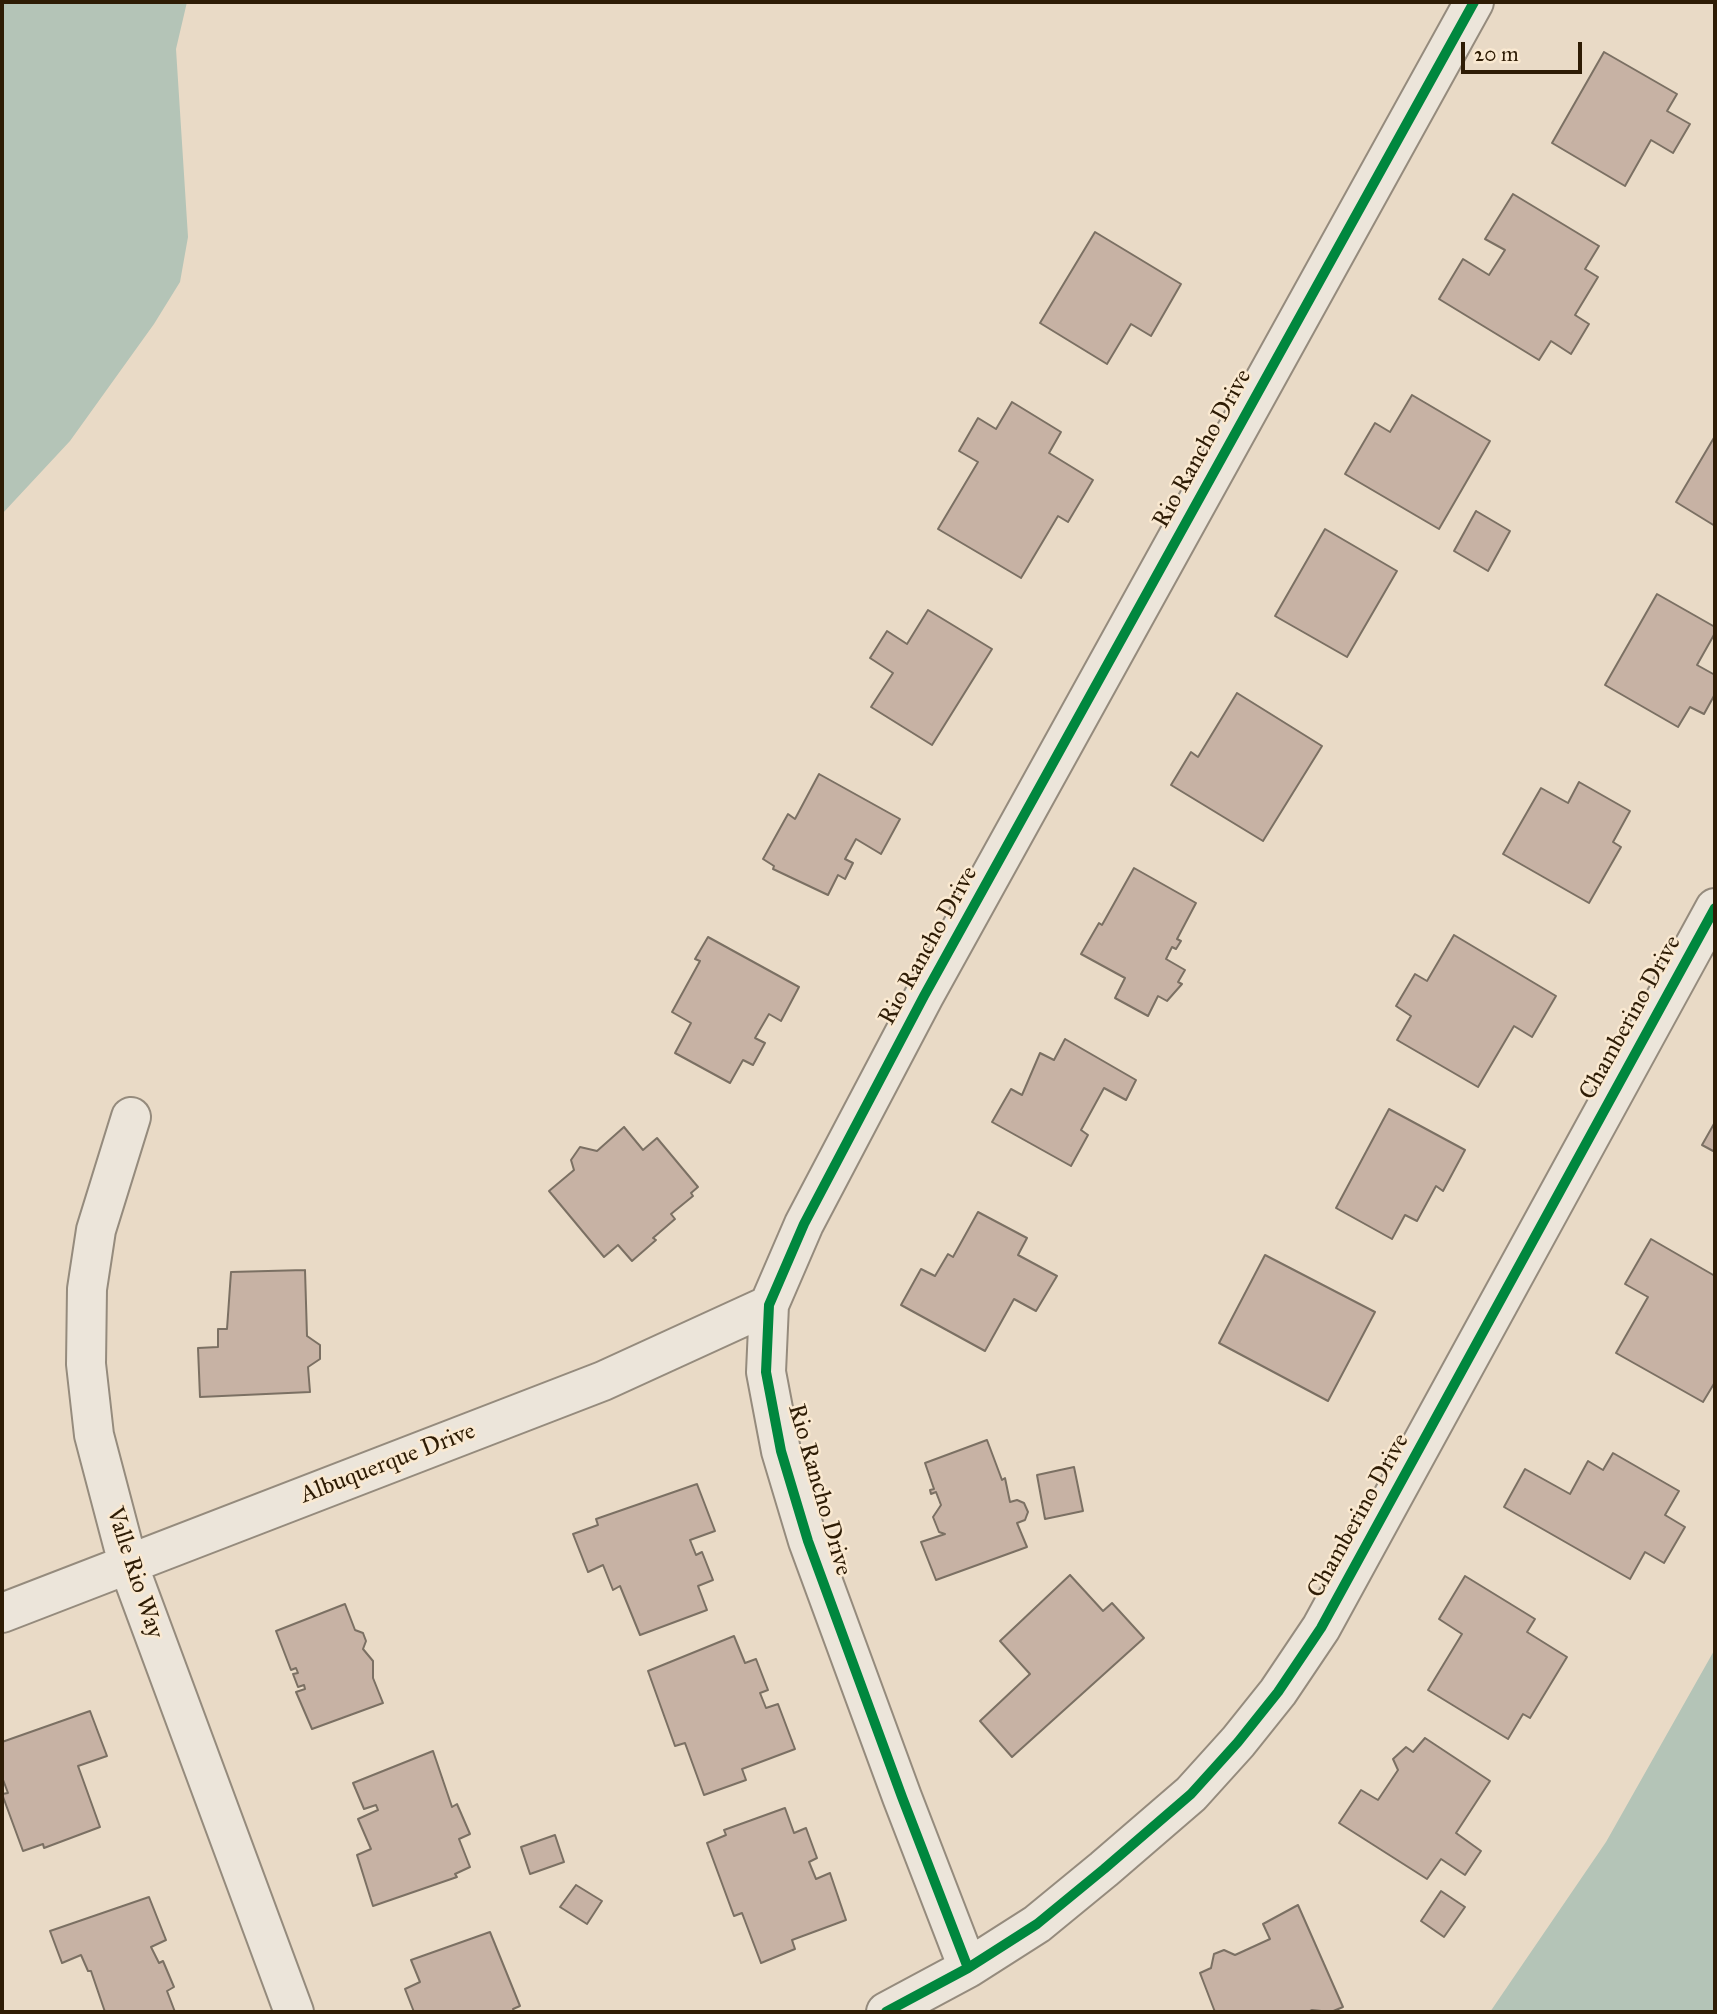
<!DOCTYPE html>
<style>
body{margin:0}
#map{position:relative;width:1717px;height:2014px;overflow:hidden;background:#e9dac6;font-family:"IM FELL Great Primer",serif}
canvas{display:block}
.frame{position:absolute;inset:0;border:4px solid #2e1c05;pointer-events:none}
.scale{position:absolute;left:1461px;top:42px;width:121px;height:32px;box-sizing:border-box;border:4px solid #2e1c05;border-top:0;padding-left:9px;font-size:21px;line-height:24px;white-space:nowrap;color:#2e1c05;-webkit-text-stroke:5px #fae9d1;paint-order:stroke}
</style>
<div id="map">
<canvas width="1717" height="2014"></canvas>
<div class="frame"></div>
<div class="scale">20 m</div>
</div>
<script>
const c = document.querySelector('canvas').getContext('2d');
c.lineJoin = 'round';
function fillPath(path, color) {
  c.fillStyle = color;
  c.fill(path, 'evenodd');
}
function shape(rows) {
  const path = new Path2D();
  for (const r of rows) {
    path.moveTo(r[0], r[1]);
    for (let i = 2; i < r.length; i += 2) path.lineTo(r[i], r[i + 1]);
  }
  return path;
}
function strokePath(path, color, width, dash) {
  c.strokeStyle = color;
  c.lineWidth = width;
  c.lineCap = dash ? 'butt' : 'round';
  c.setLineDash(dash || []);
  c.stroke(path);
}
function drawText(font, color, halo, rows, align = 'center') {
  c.font = font + ' "IM FELL Great Primer",serif';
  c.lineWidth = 5;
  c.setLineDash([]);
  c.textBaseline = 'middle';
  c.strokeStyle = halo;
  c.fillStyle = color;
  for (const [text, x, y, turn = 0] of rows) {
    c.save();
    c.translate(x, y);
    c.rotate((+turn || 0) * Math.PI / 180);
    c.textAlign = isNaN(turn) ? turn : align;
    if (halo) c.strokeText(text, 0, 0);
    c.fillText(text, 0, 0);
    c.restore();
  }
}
const water = shape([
 [2,2,187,2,176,49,188,237,180,282,154,324,70,441,2,514],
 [1715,1649,1715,2012,1490,2012,1606,1842]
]);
const building = shape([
 [1604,52,1677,94,1667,111,1690,124,1673,153,1651,140,1625,186,1552,143,1604,52],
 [1513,194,1599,246,1585,269,1598,277,1575,315,1589,324,1571,354,1551,341,1539,360,1439,299,1463,259,1489,275,1505,250,1485,239,1513,194],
 [1095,232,1181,284,1151,336,1131,324,1107,364,1040,323,1095,232],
 [1412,395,1490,441,1439,529,1345,474,1375,423,1390,432,1412,395],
 [1012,402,1061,432,1049,453,1093,480,1068,522,1058,516,1021,578,938,529,978,462,959,451,978,418,996,429,1012,402],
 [1715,436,1715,526,1676,502,1715,436],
 [1476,511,1510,531,1488,571,1454,551,1476,511],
 [1325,529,1397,571,1347,657,1275,616,1325,529],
 [1657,594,1715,627,1715,633,1697,665,1715,675,1715,694,1704,714,1690,707,1678,727,1605,685,1657,594],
 [928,610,992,649,932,745,871,707,893,673,870,658,887,631,907,644,928,610],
 [1237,693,1322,746,1263,841,1171,785,1191,752,1198,757,1237,693],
 [819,774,900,819,881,854,856,839,845,859,853,863,845,879,838,875,828,895,773,869,774,866,763,859,788,814,795,819,819,774],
 [1579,782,1630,811,1613,842,1621,847,1589,903,1503,854,1541,788,1568,803,1579,782],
 [1134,868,1196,903,1177,939,1181,941,1176,949,1172,947,1166,959,1185,970,1178,982,1182,984,1167,1001,1158,996,1148,1016,1115,998,1125,978,1081,954,1099,923,1102,925,1134,868],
 [1454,935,1556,996,1532,1037,1514,1026,1478,1087,1397,1040,1411,1016,1396,1006,1415,974,1427,981,1454,935],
 [708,937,799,987,781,1021,769,1014,755,1038,765,1043,753,1065,743,1060,730,1083,675,1053,691,1023,672,1012,700,961,695,959,708,937],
 [1065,1039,1136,1080,1126,1100,1104,1088,1081,1130,1088,1135,1071,1166,992,1122,1011,1089,1022,1095,1040,1053,1054,1060,1065,1039],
 [1389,1109,1465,1150,1443,1191,1436,1186,1417,1221,1405,1215,1392,1239,1336,1208,1389,1109],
 [1715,1122,1715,1152,1702,1145,1715,1122],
 [624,1127,643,1150,657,1138,698,1187,691,1193,693,1196,671,1214,675,1219,653,1238,656,1240,632,1261,618,1245,604,1257,549,1191,574,1170,571,1160,580,1147,597,1151,624,1127],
 [978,1212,1027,1238,1018,1255,1057,1276,1036,1311,1014,1299,985,1351,901,1305,921,1269,935,1276,948,1254,953,1257,978,1212],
 [1651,1239,1715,1276,1715,1382,1703,1402,1616,1353,1648,1297,1625,1284,1651,1239],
 [1265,1255,1375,1312,1328,1401,1219,1343,1265,1255],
 [305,1270,307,1336,320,1345,320,1359,308,1367,310,1392,200,1397,198,1348,218,1347,218,1329,227,1329,231,1272,305,1270],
 [987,1440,1002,1480,1005,1478,1010,1502,1017,1500,1024,1503,1028,1512,1025,1520,1017,1523,1027,1547,936,1580,921,1542,945,1534,939,1532,933,1517,941,1505,936,1492,931,1494,930,1490,934,1489,925,1463,987,1440],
 [1613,1453,1679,1491,1665,1515,1685,1527,1664,1563,1645,1552,1630,1579,1504,1507,1525,1469,1570,1494,1588,1461,1603,1470,1613,1453],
 [1074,1467,1083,1511,1045,1519,1037,1475,1074,1467],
 [697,1484,715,1531,690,1540,696,1555,702,1552,713,1580,698,1586,707,1610,640,1635,620,1586,613,1590,603,1565,588,1572,573,1534,598,1525,596,1519,697,1484],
 [1070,1575,1103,1611,1112,1603,1144,1638,1012,1757,980,1721,1030,1674,1000,1641,1070,1575],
 [1465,1576,1535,1619,1527,1632,1567,1657,1530,1718,1523,1714,1508,1739,1428,1690,1462,1634,1439,1619,1465,1576],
 [345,1604,355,1630,363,1633,366,1641,363,1649,373,1661,373,1678,383,1703,312,1729,296,1692,305,1689,304,1685,298,1687,293,1674,298,1673,296,1668,291,1670,276,1631,345,1604],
 [734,1636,745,1663,756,1659,768,1690,760,1693,766,1708,778,1704,795,1749,742,1769,746,1780,704,1795,685,1743,675,1746,648,1671,734,1636],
 [90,1711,107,1756,78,1766,100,1827,44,1848,43,1844,23,1851,2,1794,8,1793,2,1777,2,1742,90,1711],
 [1425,1738,1490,1781,1456,1833,1481,1851,1465,1875,1441,1859,1427,1879,1339,1823,1361,1790,1378,1800,1398,1770,1393,1759,1406,1747,1413,1752,1425,1738],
 [433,1751,452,1807,457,1804,470,1834,459,1839,470,1867,455,1874,457,1877,373,1906,357,1855,371,1849,358,1819,378,1810,376,1805,364,1809,353,1783,433,1751],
 [785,1808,794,1833,806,1828,817,1858,809,1862,816,1879,830,1873,846,1920,792,1940,795,1949,761,1963,742,1913,734,1916,707,1843,726,1835,724,1830,785,1808],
 [555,1835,564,1862,530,1874,521,1847,555,1835],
 [576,1885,602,1901,587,1924,560,1907,576,1885],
 [1441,1891,1465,1907,1444,1937,1421,1921,1441,1891],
 [149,1897,166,1940,151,1947,159,1963,163,1961,174,1987,167,1991,175,2012,105,2012,91,1971,88,1971,81,1955,62,1963,50,1931,149,1897],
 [1298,1905,1343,2007,1331,2012,1312,2010,1308,2012,1215,2012,1200,1973,1211,1968,1214,1954,1224,1950,1235,1955,1270,1939,1263,1924,1298,1905],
 [490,1932,520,2006,513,2009,514,2012,414,2012,405,1989,420,1982,411,1960,490,1932]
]);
const street = shape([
 [131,1117,96,1230,87,1289,86,1364,94,1435,128,1564,294,2012],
 [2,1613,603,1381,769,1305],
 [968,1968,902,1797,808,1541,781,1451,766,1372,769,1305,804,1224,924,996,1474,2],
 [886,2012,968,1968,1037,1924,1104,1869,1191,1794,1238,1742,1278,1692,1321,1628,1715,908]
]);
const cycleway = shape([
 [968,1968,902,1797,808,1541,781,1451,766,1372,769,1305,804,1224,924,996,1474,2],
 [886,2012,968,1968,1037,1924,1104,1869,1191,1794,1238,1742,1278,1692,1321,1628,1715,908]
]);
const streetNames = [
 ["Rio Rancho Drive",1203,449,-61],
 ["Rio Rancho Drive",929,946,-61],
 ["Chamberino Drive",1631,1018,-61],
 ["Albuquerque Drive",388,1464,-21],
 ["Rio Rancho Drive",819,1490,74],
 ["Chamberino Drive",1359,1516,-61],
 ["Valle Rio Way",134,1573,72]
];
fillPath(water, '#b4c4b7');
fillPath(building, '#c7b2a4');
strokePath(building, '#7b7063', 2);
strokePath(street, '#958b7d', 42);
strokePath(street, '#ece5da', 38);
strokePath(cycleway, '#00873e', 10);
drawText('24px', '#2e1c05', '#fae9d1', streetNames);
</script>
